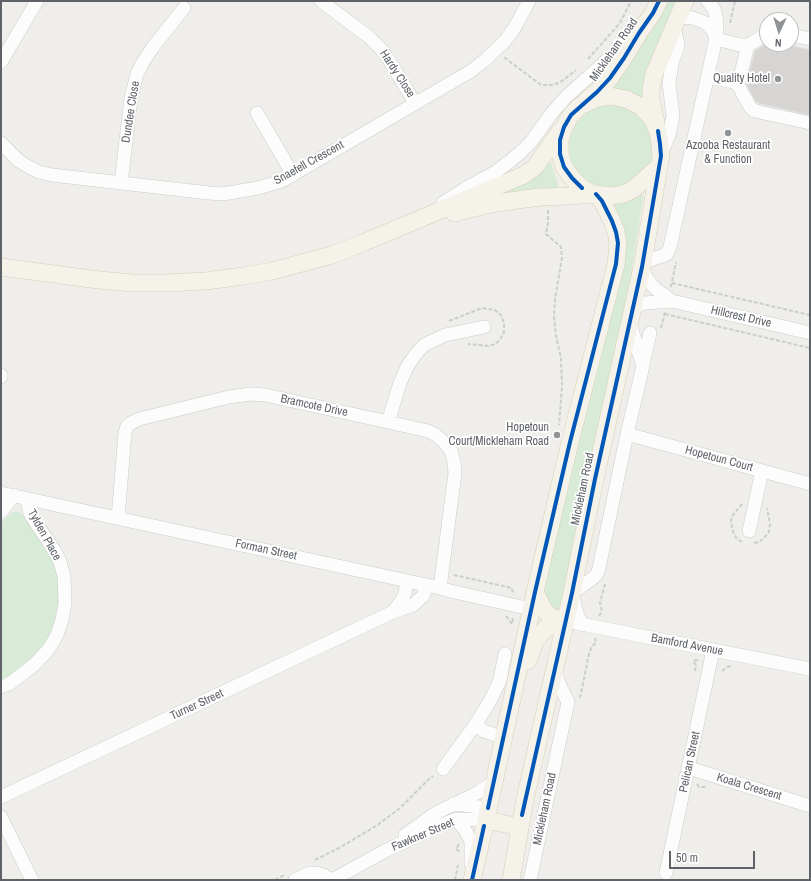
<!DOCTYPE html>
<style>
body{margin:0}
#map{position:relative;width:811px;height:881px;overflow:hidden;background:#efeeea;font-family:"Archivo Narrow",sans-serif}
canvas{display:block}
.frame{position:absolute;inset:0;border:2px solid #5f6368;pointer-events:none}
.north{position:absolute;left:759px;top:12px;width:40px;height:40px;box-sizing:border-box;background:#fff;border:1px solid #bfc1c3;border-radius:50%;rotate:184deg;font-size:11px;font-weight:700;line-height:16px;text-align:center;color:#5f6368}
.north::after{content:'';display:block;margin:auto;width:14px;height:18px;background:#919496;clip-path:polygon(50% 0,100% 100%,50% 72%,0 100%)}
.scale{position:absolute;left:669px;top:851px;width:86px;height:18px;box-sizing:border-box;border:2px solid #5f6368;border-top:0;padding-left:5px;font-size:12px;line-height:14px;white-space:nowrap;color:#5f6368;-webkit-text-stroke:3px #fff;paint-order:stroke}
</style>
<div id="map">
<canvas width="811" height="881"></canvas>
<div class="frame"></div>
<div class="north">N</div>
<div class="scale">50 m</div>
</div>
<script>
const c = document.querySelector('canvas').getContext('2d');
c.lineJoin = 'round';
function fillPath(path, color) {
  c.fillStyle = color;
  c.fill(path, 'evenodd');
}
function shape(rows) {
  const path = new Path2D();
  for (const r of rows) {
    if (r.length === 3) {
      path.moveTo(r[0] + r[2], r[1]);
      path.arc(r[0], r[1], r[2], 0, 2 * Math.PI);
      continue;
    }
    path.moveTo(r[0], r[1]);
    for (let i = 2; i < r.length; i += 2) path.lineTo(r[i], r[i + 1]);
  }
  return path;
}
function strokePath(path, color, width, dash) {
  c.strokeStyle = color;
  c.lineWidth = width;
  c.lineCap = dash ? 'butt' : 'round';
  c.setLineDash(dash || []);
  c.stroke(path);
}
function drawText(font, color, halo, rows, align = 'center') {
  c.font = font + ' "Archivo Narrow",sans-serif';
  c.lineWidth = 3.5;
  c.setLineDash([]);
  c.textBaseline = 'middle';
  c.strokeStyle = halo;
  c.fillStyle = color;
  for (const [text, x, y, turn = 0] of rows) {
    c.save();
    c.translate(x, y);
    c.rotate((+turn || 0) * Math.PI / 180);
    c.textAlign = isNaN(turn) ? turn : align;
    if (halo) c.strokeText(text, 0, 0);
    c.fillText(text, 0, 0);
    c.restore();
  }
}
const green = shape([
 [665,1,676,1,647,69,645,76,644,100,611,88],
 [611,147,42],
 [549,163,551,163,558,184,558,186,556,188,490,196,539,173],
 [640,194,643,196,643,199,636,243,625,311,560,611,559,613,545,603,543,585,617,284,609,203],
 [16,511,21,513,36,531,56,566,61,595,54,631,32,663,1,683,1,522,13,512]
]);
const building = shape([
 [767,43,767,44,785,44,810,50,810,115,761,104,756,102,747,85,747,81,755,51,767,43]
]);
const path = shape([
 [730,23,735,1],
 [505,57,505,58,541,85,551,85,556,84,562,81,576,70],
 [588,59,620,23,631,1],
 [548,210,548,223,546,234,561,247,562,258,555,299,554,317,556,336,561,358,562,386,559,425],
 [672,283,810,315],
 [671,287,676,262],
 [665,314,810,348],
 [449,321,482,308,495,310,501,315,504,323,504,332,500,340,495,344,489,346,468,344],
 [661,328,665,312],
 [742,542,737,539,734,534,732,528,731,520,733,515,742,504],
 [754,543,759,542,764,538,769,532,770,524,767,508],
 [454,575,512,588,513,594],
 [506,616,512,624,513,621,512,617],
 [599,616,602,611,600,603,605,584],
 [695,671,696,665,693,661,698,660],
 [722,671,727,667,732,666],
 [580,698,589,654,592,646,596,643,595,638],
 [697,784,699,787,707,787],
 [459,844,456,849,460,852],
 [315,860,339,848,376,826,399,809,428,780,433,776],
 [275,880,284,875],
 [455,880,458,865]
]);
const minor = shape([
 [321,1,369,37,381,49,389,60,415,103],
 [678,17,693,18,706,23,713,31,716,38],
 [791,35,810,39],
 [716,39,740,45,748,45,752,43,767,33],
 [1,62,37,1],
 [708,77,734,82,738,85,750,107,753,110,759,112,810,123],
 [738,85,748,45],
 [257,113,293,175],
 [1,143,19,161,29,167,39,172,52,175,209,193,223,194,258,188,282,181,471,71,485,60,505,41,515,27,529,1],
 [661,154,669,135,673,116,669,83,672,63,678,46,674,26],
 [121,183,131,98,137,74,143,62,153,47,184,8],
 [443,203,468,187,494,173,509,162,521,152,531,142,551,114,566,97,607,60,629,37,637,33],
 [643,262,665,255,667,254,670,247,716,38,717,23,716,16,714,9,708,1],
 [642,267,646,277,651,284,657,290,672,301],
 [633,310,639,305,645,303,672,301,810,333],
 [643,364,650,333],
 [1,377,1,375],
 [388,422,400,383,407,367,415,355,424,345,445,335,484,327],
 [627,434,810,484],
 [1,493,440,588,450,591,531,609],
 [1,512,14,495],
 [118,518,125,433,127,426,131,423,139,419,229,397,251,394,265,395,388,422,428,431,436,435,445,443,451,451,454,462,455,473,440,588],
 [749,531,762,471],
 [393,612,402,600,405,593,407,581],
 [576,623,810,669],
 [585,625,580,620,577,614,572,593,593,578,597,574,599,568,627,434,643,366,630,324],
 [1,687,9,684,34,665,48,650,57,635,62,620,65,603,64,576,59,559,54,550,32,517,29,510,27,499],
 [475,725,484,731,503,738],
 [689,768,810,806],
 [443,769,475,725,490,701,500,680,505,654],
 [1,797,393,612,413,605,423,596,427,585],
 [453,804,471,806,488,808],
 [1,817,32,880],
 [456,819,465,830,471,841,471,864],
 [405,835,436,813,479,792,494,782],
 [666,873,713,650],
 [295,880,310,873,316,873,323,875,331,880],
 [332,880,385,851,436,827,456,819,486,820],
 [530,880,568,702,561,688,554,670]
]);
const major = shape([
 [587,100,597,92,610,78,624,58,639,33,653,13,659,1],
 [656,122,651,101,651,90,654,74,685,1],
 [454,213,491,204,524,199,541,197,569,196,594,194],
 [1,267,99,280,133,283,166,283,206,281,243,276,272,271,332,255,365,242,524,175,535,167,561,130],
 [535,592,543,608,549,616,565,622],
 [528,661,536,640,546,628,565,622],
 [486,820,520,827],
 [472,880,486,820,535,592,570,442,616,264,618,243,616,232,612,221,602,201,596,194],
 [511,880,525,799,572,593,595,479,642,267,643,262,659,166,661,156,660,144,658,131,651,117,640,106,626,99,610,96,595,99,580,106,571,115,564,127,560,140,560,154,564,167,572,178,582,188,594,194,610,196,624,194,635,188,659,166]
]);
const cycleway = shape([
 [582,188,572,178,564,167,560,154,560,140,564,127,571,115,597,92,610,78,624,58,639,33,653,13,659,1],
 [488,808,535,592,570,442,616,264,618,243,616,232,612,221,602,201,596,194],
 [522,815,572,593,595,479,642,267,661,156,660,144,658,131],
 [472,880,484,826]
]);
const markers = [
 [778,79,4,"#919496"],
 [728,133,4,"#919496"],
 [557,435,4,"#919496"]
];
const streetNames = [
 ["Mickleham Road",614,50,-55],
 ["Hardy Close",397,74,57],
 ["Dundee Close",131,112,-81],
 ["Snaefell Crescent",309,163,-29],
 ["Hillcrest Drive",741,317,13],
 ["Bramcote Drive",314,406,12],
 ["Hopetoun Court",719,459,15],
 ["Mickleham Road",583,489,-78],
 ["Tylden Place",44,535,61],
 ["Forman Street",266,550,12],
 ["Bamford Avenue",687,645,11],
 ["Turner Street",197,705,-25],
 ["Pelican Street",690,762,-78],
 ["Koala Crescent",749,787,17],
 ["Mickleham Road",545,809,-78],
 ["Fawkner Street",423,835,-23]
];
const poiNames = [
 ["Quality Hotel",770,79],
 ["Azooba Restaurant",728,146,"center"],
 ["& Function",728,160,"center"],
 ["Hopetoun",549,428],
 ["Court/Mickleham Road",549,442]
];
fillPath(green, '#d8ebd6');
fillPath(building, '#d6d5d3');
strokePath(building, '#deddd9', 1);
strokePath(minor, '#cbcccc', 14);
strokePath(major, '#d7ceb8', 18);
strokePath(path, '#cacfcc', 2, [4, 2]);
strokePath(minor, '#fdfcfc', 13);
strokePath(major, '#f4f2e9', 17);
strokePath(cycleway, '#0057b8', 4);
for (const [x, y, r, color] of markers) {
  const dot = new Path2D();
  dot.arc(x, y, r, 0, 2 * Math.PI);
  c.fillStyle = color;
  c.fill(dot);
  strokePath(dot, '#fff', 1.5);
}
drawText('12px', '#5f6368', '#fff', streetNames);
drawText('12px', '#5f6368', '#fff', poiNames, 'right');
</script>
